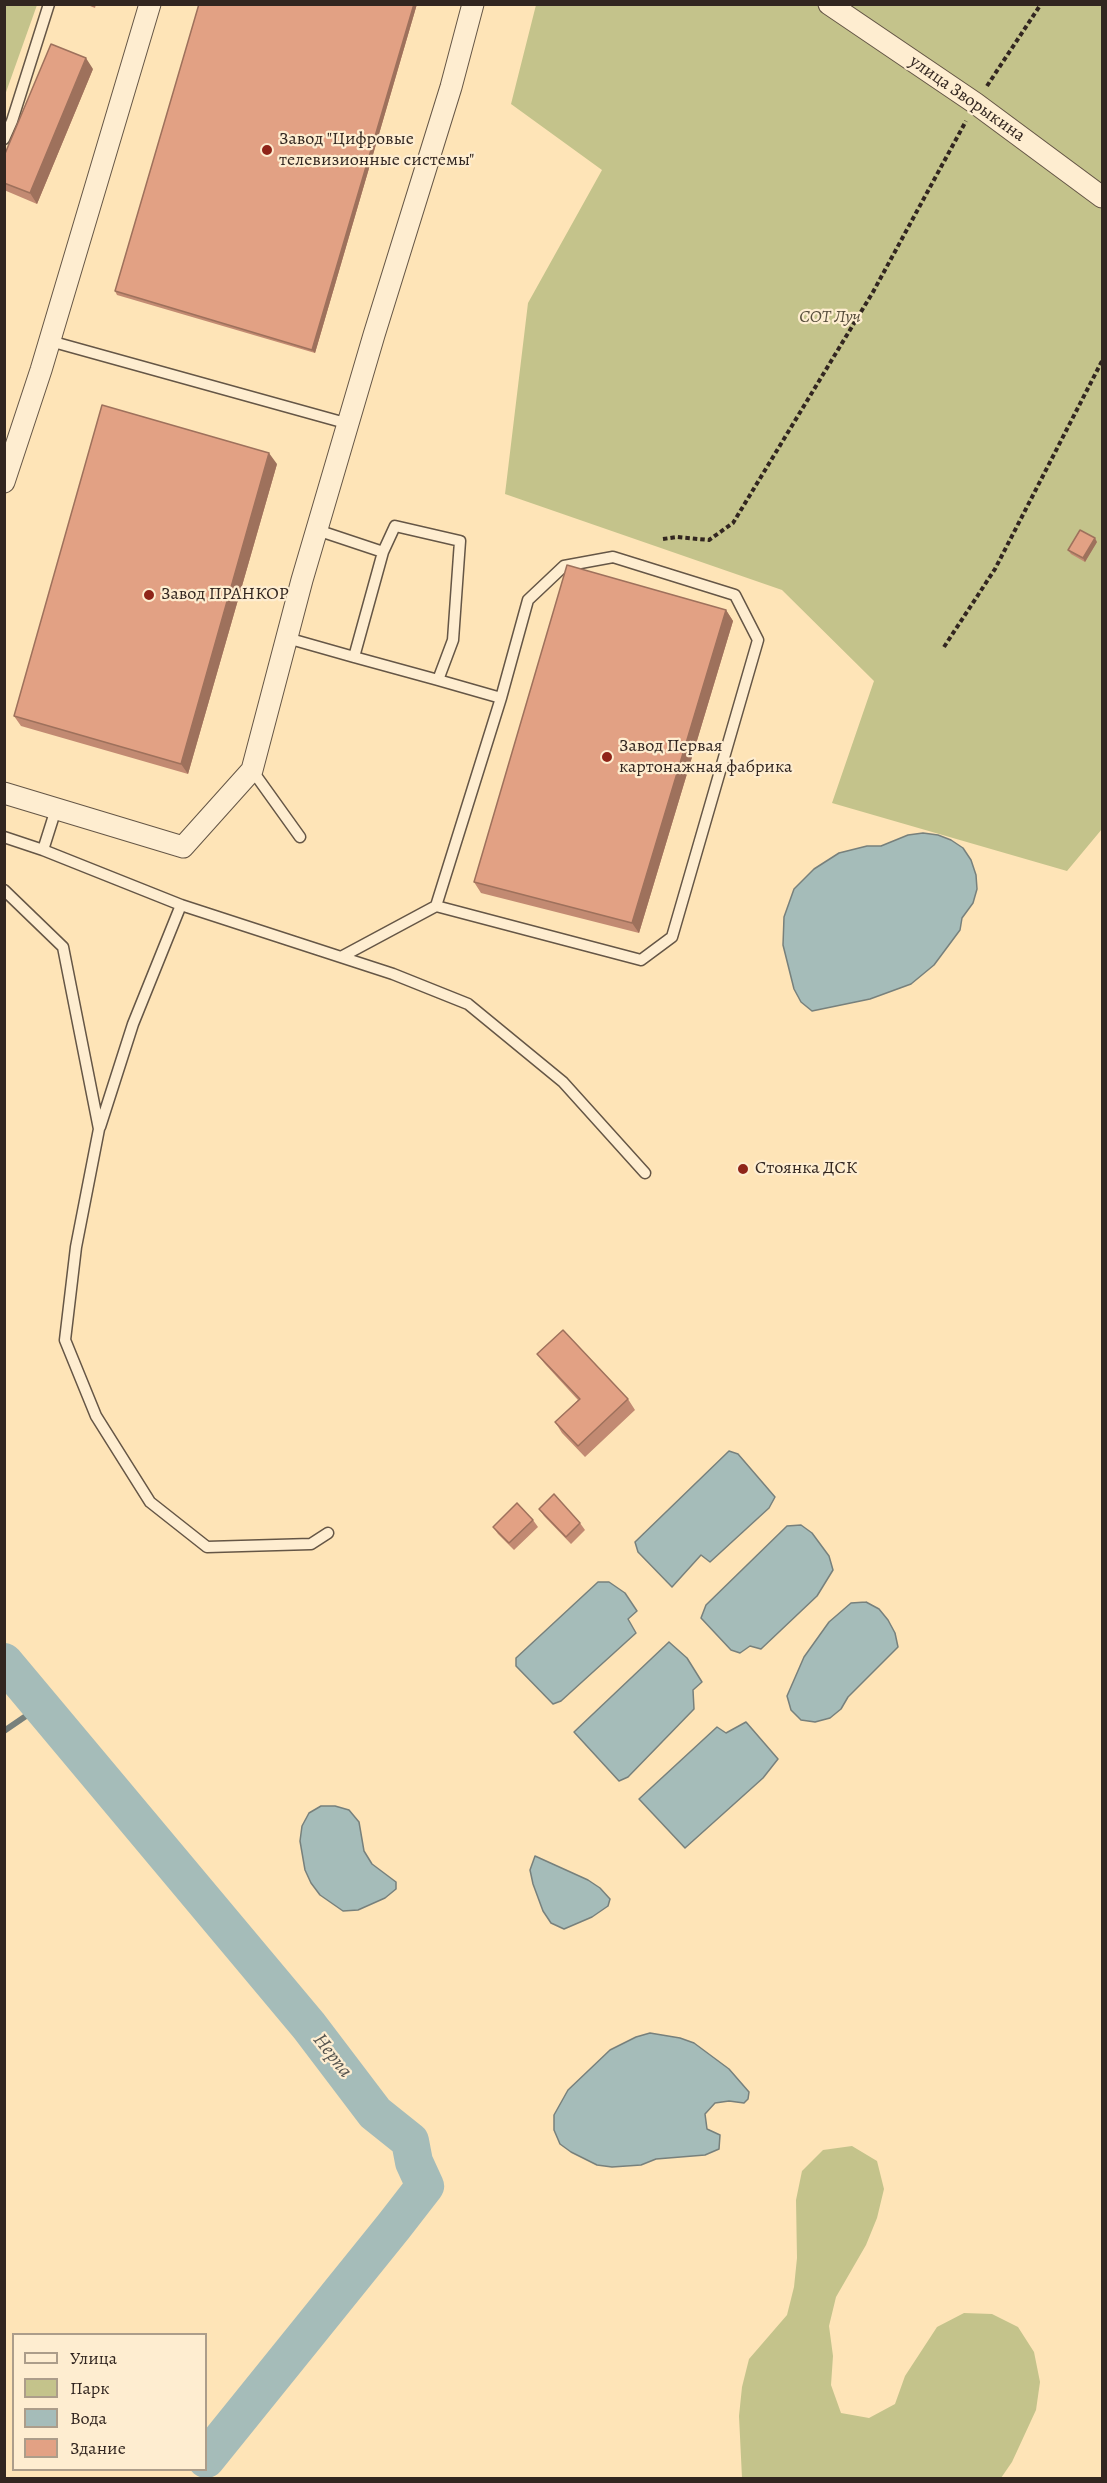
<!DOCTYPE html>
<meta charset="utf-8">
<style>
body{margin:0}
#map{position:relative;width:1107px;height:2483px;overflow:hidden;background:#fee4b7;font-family:Alegreya,serif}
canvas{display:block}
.frame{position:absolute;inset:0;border:6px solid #322620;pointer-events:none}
.legend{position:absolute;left:12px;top:2333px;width:195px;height:138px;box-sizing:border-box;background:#feedd0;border:2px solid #ac9d8a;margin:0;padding:8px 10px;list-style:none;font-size:18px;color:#322620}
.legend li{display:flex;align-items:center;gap:12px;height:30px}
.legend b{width:30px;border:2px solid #ac9d8a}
</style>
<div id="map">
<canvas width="1107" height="2483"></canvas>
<div class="frame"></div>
<ul class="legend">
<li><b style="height:8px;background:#feedd0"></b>Улица</li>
<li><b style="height:16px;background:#c4c38b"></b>Парк</li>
<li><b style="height:16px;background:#a5bcb9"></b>Вода</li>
<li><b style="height:16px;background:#e2a184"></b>Здание</li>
</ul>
</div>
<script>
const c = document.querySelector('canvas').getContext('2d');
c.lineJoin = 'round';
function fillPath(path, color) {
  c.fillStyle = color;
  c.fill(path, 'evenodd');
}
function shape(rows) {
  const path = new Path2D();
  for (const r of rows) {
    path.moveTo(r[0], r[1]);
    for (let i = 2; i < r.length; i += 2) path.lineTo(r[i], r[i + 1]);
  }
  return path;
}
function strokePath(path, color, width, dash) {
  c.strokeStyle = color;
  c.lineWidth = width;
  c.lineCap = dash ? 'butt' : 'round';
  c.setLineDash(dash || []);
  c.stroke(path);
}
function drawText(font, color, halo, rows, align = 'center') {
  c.font = font + ' Alegreya,serif';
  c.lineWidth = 4.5;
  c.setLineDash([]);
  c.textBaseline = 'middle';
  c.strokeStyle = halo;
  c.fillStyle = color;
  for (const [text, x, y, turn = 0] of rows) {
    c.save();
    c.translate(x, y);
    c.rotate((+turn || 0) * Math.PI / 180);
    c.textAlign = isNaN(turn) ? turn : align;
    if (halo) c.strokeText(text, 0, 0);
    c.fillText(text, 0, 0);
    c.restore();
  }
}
const green = shape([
 [5,4,37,5,5,95,4,5],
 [536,5,1102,5,1102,829,1067,871,832,803,874,681,782,590,505,494,528,303,602,170,511,104],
 [852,2146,877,2161,884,2189,877,2218,866,2245,836,2297,829,2326,833,2356,831,2385,841,2413,869,2418,895,2404,905,2376,937,2327,964,2313,992,2314,1018,2327,1034,2352,1040,2382,1036,2410,1012,2462,1001,2478,742,2478,739,2416,742,2387,749,2359,787,2315,794,2287,797,2258,796,2200,802,2171,823,2150]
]);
const water = shape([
 [923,833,938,835,951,840,963,848,971,860,976,875,977,889,973,903,962,918,960,930,934,965,911,984,870,999,812,1011,801,1002,794,989,783,945,784,917,794,889,814,869,839,853,867,846,881,846,908,835,923,833],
 [729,1451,738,1454,775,1497,769,1508,710,1562,701,1555,672,1587,638,1552,635,1542,729,1451],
 [801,1525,812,1533,829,1556,833,1570,817,1596,761,1649,750,1646,740,1653,731,1650,701,1618,706,1605,787,1526,801,1525],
 [598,1582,609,1582,625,1593,637,1611,628,1619,636,1633,561,1701,553,1704,516,1666,516,1658,598,1582],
 [866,1602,879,1609,888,1620,895,1633,898,1647,848,1697,841,1709,830,1718,815,1722,801,1720,791,1710,787,1696,804,1657,829,1622,851,1603,866,1602],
 [669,1642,687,1658,702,1682,693,1690,694,1709,628,1777,619,1781,574,1732,669,1642],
 [746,1722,778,1759,763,1778,685,1848,639,1799,717,1727,726,1733,746,1722],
 [321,1806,335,1806,349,1810,359,1822,364,1851,372,1864,396,1882,396,1889,385,1898,358,1910,343,1911,320,1895,311,1883,305,1870,300,1841,302,1826,309,1813,321,1806],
 [535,1856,588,1880,600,1888,610,1899,608,1906,592,1917,564,1929,551,1923,543,1911,533,1884,530,1870,535,1856],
 [650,2033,680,2038,694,2043,729,2069,749,2092,748,2099,744,2103,729,2101,715,2103,705,2114,707,2129,720,2135,719,2149,705,2155,656,2159,641,2165,612,2167,597,2165,571,2152,560,2144,554,2130,554,2115,568,2090,610,2050,636,2037,650,2033]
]);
const stream = shape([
 [4,1731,42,1705]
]);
const river = shape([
 [4,1662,309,2026,375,2113,410,2141,414,2162,425,2186,394,2226,206,2459]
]);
const path = shape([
 [987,86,1041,4],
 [663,539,677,537,709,540,733,523,873,292,966,121],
 [944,647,995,569,1102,361]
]);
const service = shape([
 [4,139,12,121,49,4],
 [50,341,349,424],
 [287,638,354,657,383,552,317,530],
 [354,657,438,680,453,640,460,541,395,526,383,552],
 [438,680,501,698,436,906,641,960,672,937,758,640,735,595,613,557,564,566,528,600,501,698],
 [252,770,300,837],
 [4,837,43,850,56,809],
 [43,850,181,905,393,974,468,1004,563,1082,645,1173],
 [4,890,63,947,99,1129,76,1247,65,1340,96,1416,150,1502,207,1547,311,1544,328,1533],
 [341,957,436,906],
 [100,1127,133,1024,181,905]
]);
const minor = shape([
 [829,4,975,103,1102,197],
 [4,482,41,370,150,4],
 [4,793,183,847,252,770,302,580,374,335,451,87,473,4]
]);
const wall = shape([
 [85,4,96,4,95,8],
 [199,4,417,4,315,353,117,295,115,291],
 [93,69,37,204,4,190,4,156],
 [277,464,188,774,21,726,14,716],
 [1097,542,1085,562,1071,554,1068,550],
 [726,610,733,621,639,933,481,893,474,882],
 [537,1354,628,1399,635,1410,585,1457,562,1433,555,1422,578,1400,545,1364],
 [539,1509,580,1523,585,1530,571,1544,544,1516],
 [533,1520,538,1527,514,1550,498,1534,493,1527]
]);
const shadedWall = shape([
 [414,4,417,4,315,353,312,350],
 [86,58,93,69,37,204,30,193],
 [269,453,277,464,188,774,181,764],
 [1095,538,1097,542,1085,562,1083,558],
 [726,610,733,621,639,933,632,923]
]);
const building = shape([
 [199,4,414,4,312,350,115,291,199,4],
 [51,44,86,58,30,193,4,183,4,156,51,44],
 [102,405,269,453,181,764,14,716,102,405],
 [1080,530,1095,538,1083,558,1068,550,1080,530],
 [567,565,726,610,632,923,474,882,567,565],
 [563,1330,628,1399,578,1446,555,1422,580,1399,537,1354,563,1330],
 [554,1494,580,1523,566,1537,539,1509,554,1494],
 [517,1503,533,1520,509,1543,493,1527,517,1503]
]);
const markers = [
 [267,150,6,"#8f2418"],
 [149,595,6,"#8f2418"],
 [607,757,6,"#8f2418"],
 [743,1169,6,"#8f2418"]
];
const streetNames = [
 ["улица Зворыкина",967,99,35]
];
const poiNames = [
 ["Завод \"Цифровые",279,140],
 ["телевизионные системы\"",279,161],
 ["Завод ПРАНКОР",161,595],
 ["Завод Первая",619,747],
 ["картонажная фабрика",619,768],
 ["Стоянка ДСК",755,1169]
];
const parkNames = [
 ["СОТ Луч",830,318]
];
const waterNames = [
 ["Нерпа",332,2056,52]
];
fillPath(green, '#c4c38b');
fillPath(water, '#a5bcb9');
strokePath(water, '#77807c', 1.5);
strokePath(stream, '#77807c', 6);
strokePath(river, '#a5bcb9', 38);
strokePath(service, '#655646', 13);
strokePath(minor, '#655646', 23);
strokePath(path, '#322620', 4, [4.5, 3]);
strokePath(service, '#feedd0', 10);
strokePath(minor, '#feedd0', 21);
fillPath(wall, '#c28a72');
fillPath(shadedWall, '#9e715c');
fillPath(building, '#e2a184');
strokePath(building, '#9e715c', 1.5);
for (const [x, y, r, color] of markers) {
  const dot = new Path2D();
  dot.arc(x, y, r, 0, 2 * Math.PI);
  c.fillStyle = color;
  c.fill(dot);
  strokePath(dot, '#feedd0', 2);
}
drawText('18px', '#322620', '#feedd0', streetNames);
drawText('18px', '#322620', '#feedd0', poiNames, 'left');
drawText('italic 18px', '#564d3b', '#feedd0', parkNames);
drawText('italic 20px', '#54534e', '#feedd0', waterNames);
</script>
